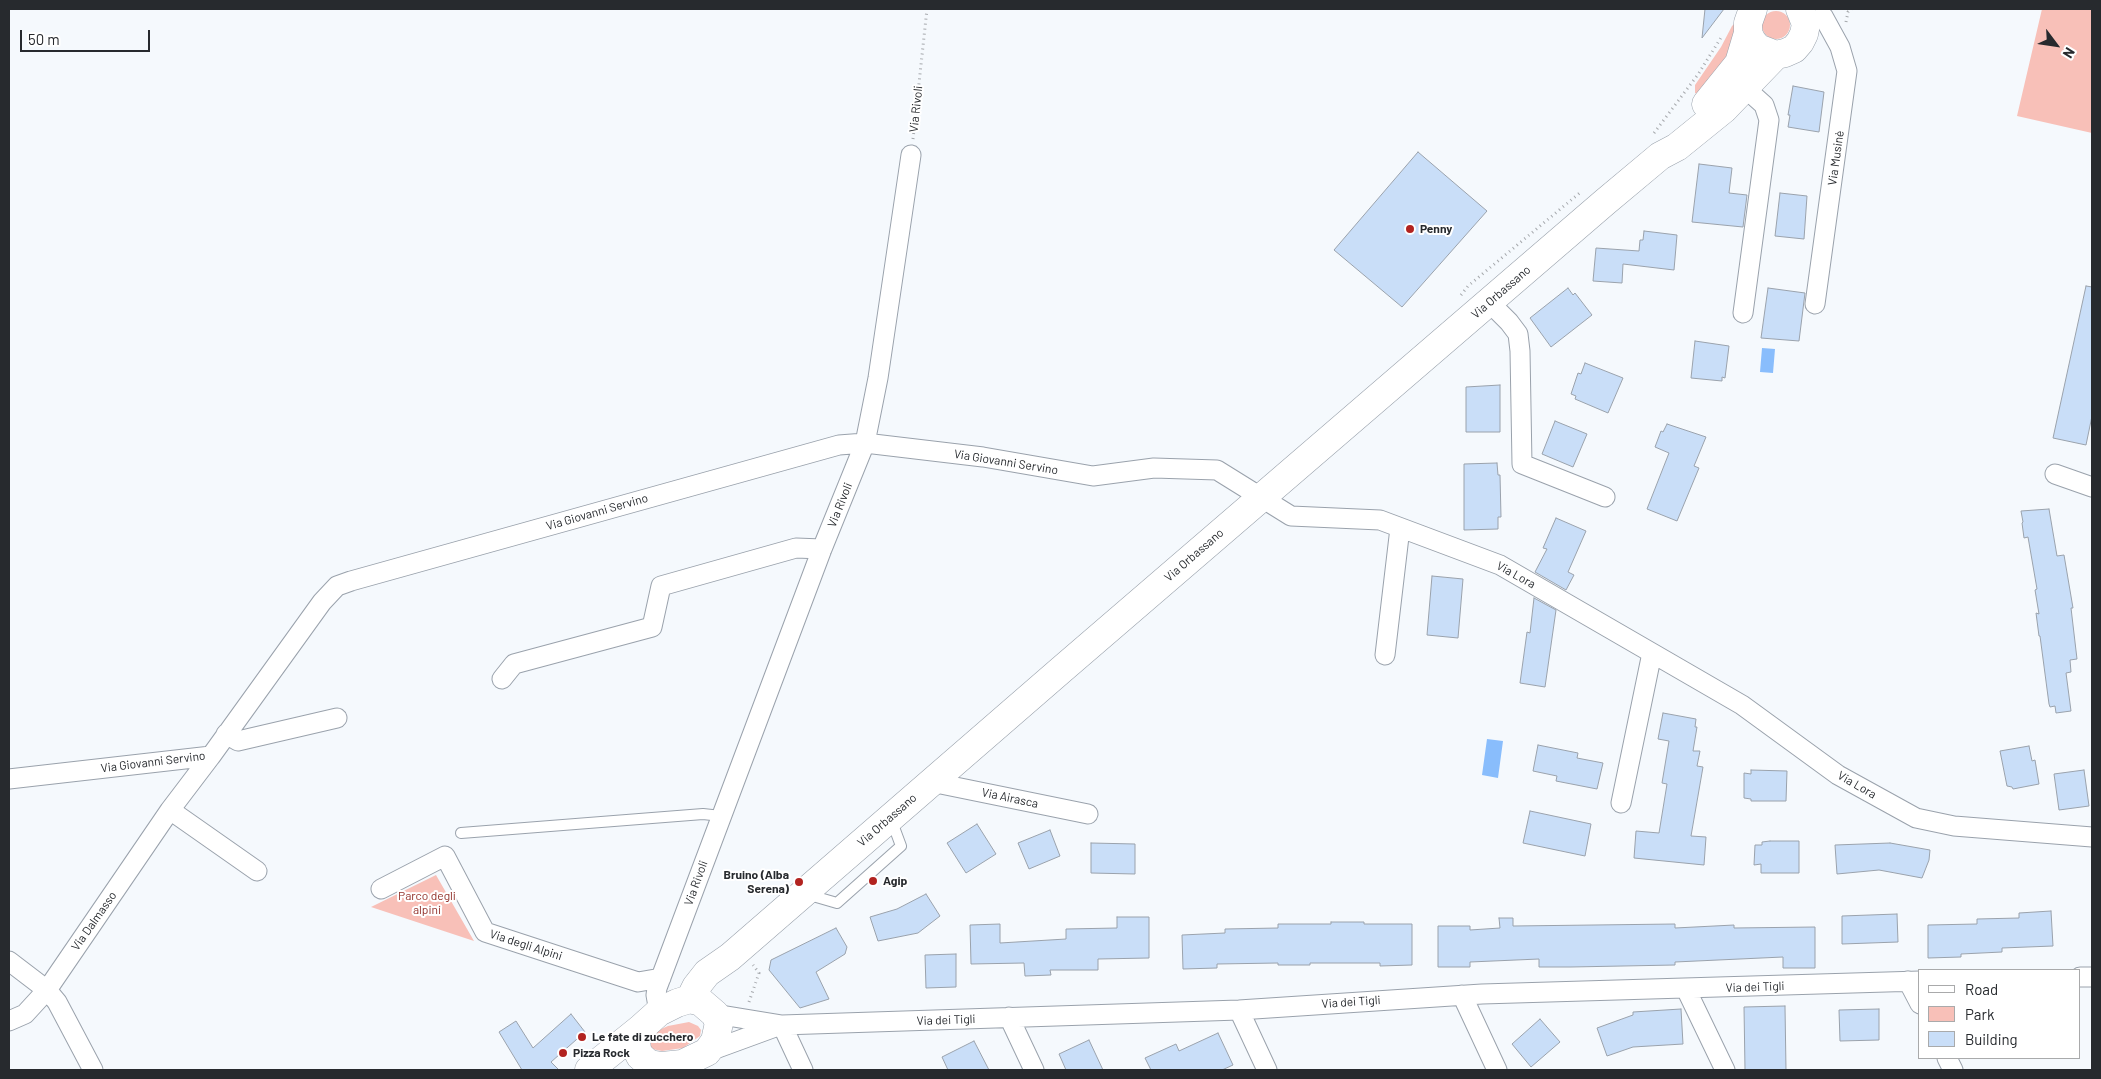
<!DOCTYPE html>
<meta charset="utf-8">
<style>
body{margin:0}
#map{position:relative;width:2101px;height:1079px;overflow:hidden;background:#f5f9fd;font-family:Barlow,sans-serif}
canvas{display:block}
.frame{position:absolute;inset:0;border:10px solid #272a2e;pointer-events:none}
.legend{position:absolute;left:1918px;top:969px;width:162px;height:90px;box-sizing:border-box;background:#fff;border:1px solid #a9aaab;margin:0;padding:6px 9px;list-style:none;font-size:15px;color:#272a2e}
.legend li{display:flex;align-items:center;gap:10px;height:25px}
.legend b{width:25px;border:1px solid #a9aaab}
.north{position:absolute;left:2031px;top:20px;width:50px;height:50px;-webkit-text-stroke:4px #fff;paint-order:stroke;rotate:121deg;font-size:14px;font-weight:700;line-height:20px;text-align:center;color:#272a2e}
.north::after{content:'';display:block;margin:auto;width:18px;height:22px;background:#272a2e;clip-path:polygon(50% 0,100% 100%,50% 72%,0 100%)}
.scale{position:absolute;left:20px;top:30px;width:130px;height:22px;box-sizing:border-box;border:2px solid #272a2e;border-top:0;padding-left:6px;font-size:15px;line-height:18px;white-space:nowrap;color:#272a2e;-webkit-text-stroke:4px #fff;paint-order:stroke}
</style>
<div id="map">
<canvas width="2101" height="1079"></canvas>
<div class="frame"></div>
<ul class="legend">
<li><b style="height:6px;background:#fff"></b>Road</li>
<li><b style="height:14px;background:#f8c0b8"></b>Park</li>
<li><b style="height:14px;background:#c9def8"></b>Building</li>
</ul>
<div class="north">N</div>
<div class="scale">50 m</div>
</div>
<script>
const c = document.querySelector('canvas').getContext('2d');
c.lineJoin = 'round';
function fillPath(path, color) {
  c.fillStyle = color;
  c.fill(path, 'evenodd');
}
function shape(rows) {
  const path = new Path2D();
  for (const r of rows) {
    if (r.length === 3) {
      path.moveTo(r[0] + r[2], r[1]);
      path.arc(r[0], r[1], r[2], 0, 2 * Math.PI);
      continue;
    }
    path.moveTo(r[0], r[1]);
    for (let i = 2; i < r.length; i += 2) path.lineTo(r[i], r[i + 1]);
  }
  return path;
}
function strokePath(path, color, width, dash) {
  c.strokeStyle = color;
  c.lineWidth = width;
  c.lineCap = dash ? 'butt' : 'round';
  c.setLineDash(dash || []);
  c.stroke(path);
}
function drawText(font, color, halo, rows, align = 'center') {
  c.font = font + ' Barlow,sans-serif';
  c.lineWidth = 4;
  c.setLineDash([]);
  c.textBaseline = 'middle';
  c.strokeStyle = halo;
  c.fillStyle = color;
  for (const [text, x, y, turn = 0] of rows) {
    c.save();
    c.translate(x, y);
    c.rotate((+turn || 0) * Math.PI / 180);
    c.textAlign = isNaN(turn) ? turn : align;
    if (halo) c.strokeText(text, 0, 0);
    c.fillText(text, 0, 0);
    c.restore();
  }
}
const green = shape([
 [2042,9,2092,9,2092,133,2017,116],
 [1776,25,14],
 [1737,21,1738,39,1704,97,1695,93,1695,85,1721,47,1732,26],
 [436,875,474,941,371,907],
 [689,1022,698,1026,701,1030,700,1036,683,1048,662,1051,652,1049,648,1044,650,1038,659,1030,668,1026]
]);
const water = shape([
 [1762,348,1775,349,1773,373,1760,372],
 [1487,739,1503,741,1498,778,1482,775]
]);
const building = shape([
 [1705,9,1724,9,1702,38,1705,9],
 [1793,86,1824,92,1819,132,1788,127,1790,115,1788,115,1793,86],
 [1418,152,1487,211,1402,307,1334,250,1418,152],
 [1699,164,1732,168,1729,193,1747,195,1743,227,1692,222,1699,164],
 [1780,193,1807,196,1804,239,1775,236,1780,193],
 [1644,231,1677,235,1674,270,1623,264,1622,283,1593,281,1596,248,1639,251,1640,240,1643,240,1644,231],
 [2086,286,2092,287,2092,416,2086,445,2053,438,2086,286],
 [1568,288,1573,295,1575,293,1592,315,1551,347,1530,318,1568,288],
 [1768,288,1805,293,1799,341,1761,338,1768,288],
 [1695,341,1729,346,1725,378,1722,377,1722,381,1691,378,1695,341],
 [1585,363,1623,378,1608,413,1575,399,1576,396,1571,394,1578,373,1581,374,1585,363],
 [1500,385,1500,432,1466,432,1466,387,1500,385],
 [1555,421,1587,434,1573,467,1542,454,1555,421],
 [1667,424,1706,437,1694,466,1699,468,1677,521,1647,509,1669,453,1655,447,1661,431,1663,432,1667,424],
 [1497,463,1498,475,1500,475,1501,517,1498,517,1498,529,1464,530,1464,464,1497,463],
 [2049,509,2057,556,2064,555,2073,608,2071,608,2077,659,2070,660,2071,672,2066,673,2071,711,2056,713,2055,706,2050,707,2049,704,2040,636,2039,636,2036,613,2039,614,2035,590,2037,589,2028,537,2024,538,2022,523,2023,522,2021,511,2049,509],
 [1556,518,1586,531,1568,572,1574,575,1566,590,1535,572,1547,549,1543,548,1556,518],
 [1432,576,1463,579,1458,638,1427,635,1432,576],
 [1534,598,1556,610,1545,687,1520,683,1527,632,1530,633,1534,598],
 [1663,713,1696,719,1695,727,1697,727,1693,751,1700,751,1697,766,1703,767,1691,836,1706,837,1704,865,1634,858,1636,831,1659,833,1667,784,1662,783,1669,741,1658,739,1663,713],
 [1538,745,1578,753,1577,758,1603,763,1597,789,1556,781,1557,776,1533,771,1538,745],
 [2029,746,2032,761,2035,760,2039,784,2013,789,2012,787,2007,786,2000,751,2029,746],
 [1751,770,1787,771,1786,801,1751,801,1751,799,1744,798,1744,773,1751,774,1751,770],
 [2084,770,2089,806,2059,810,2054,774,2084,770],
 [1530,811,1591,824,1585,856,1523,843,1530,811],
 [977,824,996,854,966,873,947,843,977,824],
 [1050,830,1060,856,1029,869,1018,843,1050,830],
 [1770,841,1799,841,1799,873,1761,873,1761,864,1754,865,1755,845,1762,845,1762,842,1770,841],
 [1091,843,1135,844,1135,874,1091,873,1091,843],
 [1890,843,1930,850,1929,860,1922,878,1879,870,1837,874,1835,845,1890,843],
 [926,894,940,916,918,933,878,941,870,917,897,909,926,894],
 [2051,911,2053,946,2002,948,2002,952,1961,954,1961,957,1928,958,1928,925,1977,924,1977,919,2019,918,2019,913,2051,911],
 [1897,914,1898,942,1842,944,1842,916,1897,914],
 [1117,917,1149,917,1149,958,1098,959,1098,970,1050,970,1051,975,1025,976,1024,963,971,964,970,925,1000,924,1000,943,1066,939,1066,929,1117,928,1117,917],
 [1499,918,1513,918,1513,926,1675,924,1675,928,1734,925,1734,928,1815,927,1815,968,1783,968,1783,957,1675,962,1675,965,1571,967,1539,967,1539,959,1470,962,1470,967,1438,967,1438,926,1470,926,1470,930,1500,928,1499,918],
 [1331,922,1364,922,1364,924,1412,924,1412,965,1380,966,1380,963,1310,963,1310,965,1278,965,1278,963,1217,964,1217,968,1183,969,1182,935,1225,933,1225,929,1278,928,1278,924,1331,924,1331,922],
 [836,928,847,947,845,954,816,972,829,999,800,1008,769,970,771,960,836,928],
 [956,954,956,987,926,988,925,955,956,954],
 [1785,1006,1786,1070,1745,1070,1744,1007,1785,1006],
 [1681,1009,1683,1044,1633,1047,1607,1056,1597,1028,1633,1015,1633,1012,1681,1009],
 [1879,1009,1879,1040,1840,1041,1839,1010,1879,1009],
 [571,1014,585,1032,551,1062,559,1070,522,1070,499,1032,516,1021,533,1048,571,1014],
 [1540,1019,1560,1042,1531,1067,1512,1044,1540,1019],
 [1218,1033,1233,1065,1222,1070,1151,1070,1145,1058,1176,1044,1179,1051,1218,1033],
 [1089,1040,1103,1070,1066,1070,1059,1054,1089,1040],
 [974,1041,989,1070,948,1070,942,1057,974,1041]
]);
const path = shape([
 [1846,22,1848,12,1852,9],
 [1654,133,1699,73,1722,36],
 [913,139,927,9],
 [1461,295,1468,286,1582,191],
 [749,1002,759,973,753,965]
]);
const service = shape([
 [461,833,703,814,721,816],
 [806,894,837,903,901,846,891,819]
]);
const minor = shape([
 [1489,302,1509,322,1518,334,1520,351,1522,464,1605,497],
 [1815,304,1847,71,1840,47,1823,16],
 [1743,313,1769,120,1764,105,1745,88],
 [2055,474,2092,487],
 [1385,655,1400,528],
 [502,679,514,664,652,627,661,586,796,548,822,549],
 [226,734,238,741,337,718],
 [9,779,211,756,322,602,337,586,351,581,839,445,865,443,983,457,1093,476,1154,468,1217,470,1291,516,1380,520,1500,565,1742,705,1838,775,1916,818,1954,826,2092,837],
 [931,782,1088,814],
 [1621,803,1652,653],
 [170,810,257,871],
 [381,889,445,856,485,932,638,982,661,978],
 [9,961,47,990,57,1002,93,1070],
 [2080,977,2092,977],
 [1908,981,1920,1004],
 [1686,989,1725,1070],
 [1462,995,1497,1070],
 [1239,1010,1267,1070],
 [659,1012,656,995,657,988,822,549,865,443,878,378,911,155],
 [715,1014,782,1025,1239,1010,1482,994,1920,981],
 [1009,1017,1034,1070],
 [9,1021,25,1014,47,990,170,810,211,756],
 [782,1025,803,1070],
 [707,1052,778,1026],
 [1947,1058,1953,1070]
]);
const secondary = shape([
 [1753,9,1748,23,1748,33,1752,41,1758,48,1776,55,1785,53,1794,49,1800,42,1804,34,1806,24,1800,9],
 [1706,104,1739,63,1748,33],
 [690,999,696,987,707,973,730,957,1061,670,1605,202,1660,156,1677,147,1724,109,1776,55],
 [690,999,701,1002,715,1014,719,1023,715,1041,707,1052,682,1064,662,1066,649,1064,640,1056,637,1050,636,1040,640,1029,659,1012,677,1003,690,999],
 [589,1070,640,1029]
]);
const markers = [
 [1410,229,5,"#b22320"],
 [873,881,5,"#b22320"],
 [799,882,5,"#b22320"],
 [582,1037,5,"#b22320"],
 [563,1053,5,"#b22320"]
];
const streetNames = [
 ["Via Rivoli",916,109,-84],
 ["Via Musinè",1836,158,-82],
 ["Via Orbassano",1501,292,-41],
 ["Via Giovanni Servino",1006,462,9],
 ["Via Rivoli",840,505,-68],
 ["Via Giovanni Servino",597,512,-16],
 ["Via Orbassano",1194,555,-41],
 ["Via Lora",1516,575,29],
 ["Via Giovanni Servino",153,762,-7],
 ["Via Lora",1857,785,30],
 ["Via Airasca",1010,798,12],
 ["Via Orbassano",887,820,-41],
 ["Via Rivoli",696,883,-70],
 ["Via Dalmasso",94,921,-55],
 ["Via degli Alpini",526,945,18],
 ["Via dei Tigli",1755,987,-2],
 ["Via dei Tigli",1351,1002,-4],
 ["Via dei Tigli",946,1020,-2]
];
const poiNames = [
 ["Penny",1420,229],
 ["Bruino (Alba",789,875,"right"],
 ["Serena)",789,889,"right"],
 ["Agip",883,881],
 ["Le fate di zucchero",592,1037],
 ["Pizza Rock",573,1053]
];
const parkNames = [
 ["Parco degli",427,896],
 ["alpini",427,910]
];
fillPath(green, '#f8c0b8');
fillPath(water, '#89bdfc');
fillPath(building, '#c9def8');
strokePath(building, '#9aa2ac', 1);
strokePath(service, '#9aa2ac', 12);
strokePath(minor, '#9aa2ac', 21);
strokePath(secondary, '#9aa2ac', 29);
strokePath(path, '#a6a9ad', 3, [1, 4]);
strokePath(service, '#fff', 10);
strokePath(minor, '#fff', 19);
strokePath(secondary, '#fff', 28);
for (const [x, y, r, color] of markers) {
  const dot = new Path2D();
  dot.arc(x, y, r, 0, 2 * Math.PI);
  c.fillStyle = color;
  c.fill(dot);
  strokePath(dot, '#fff', 2);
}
drawText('12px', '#272a2e', '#fff', streetNames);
drawText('bold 12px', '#272a2e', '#fff', poiNames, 'left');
drawText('12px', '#8f2c25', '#fff', parkNames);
</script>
